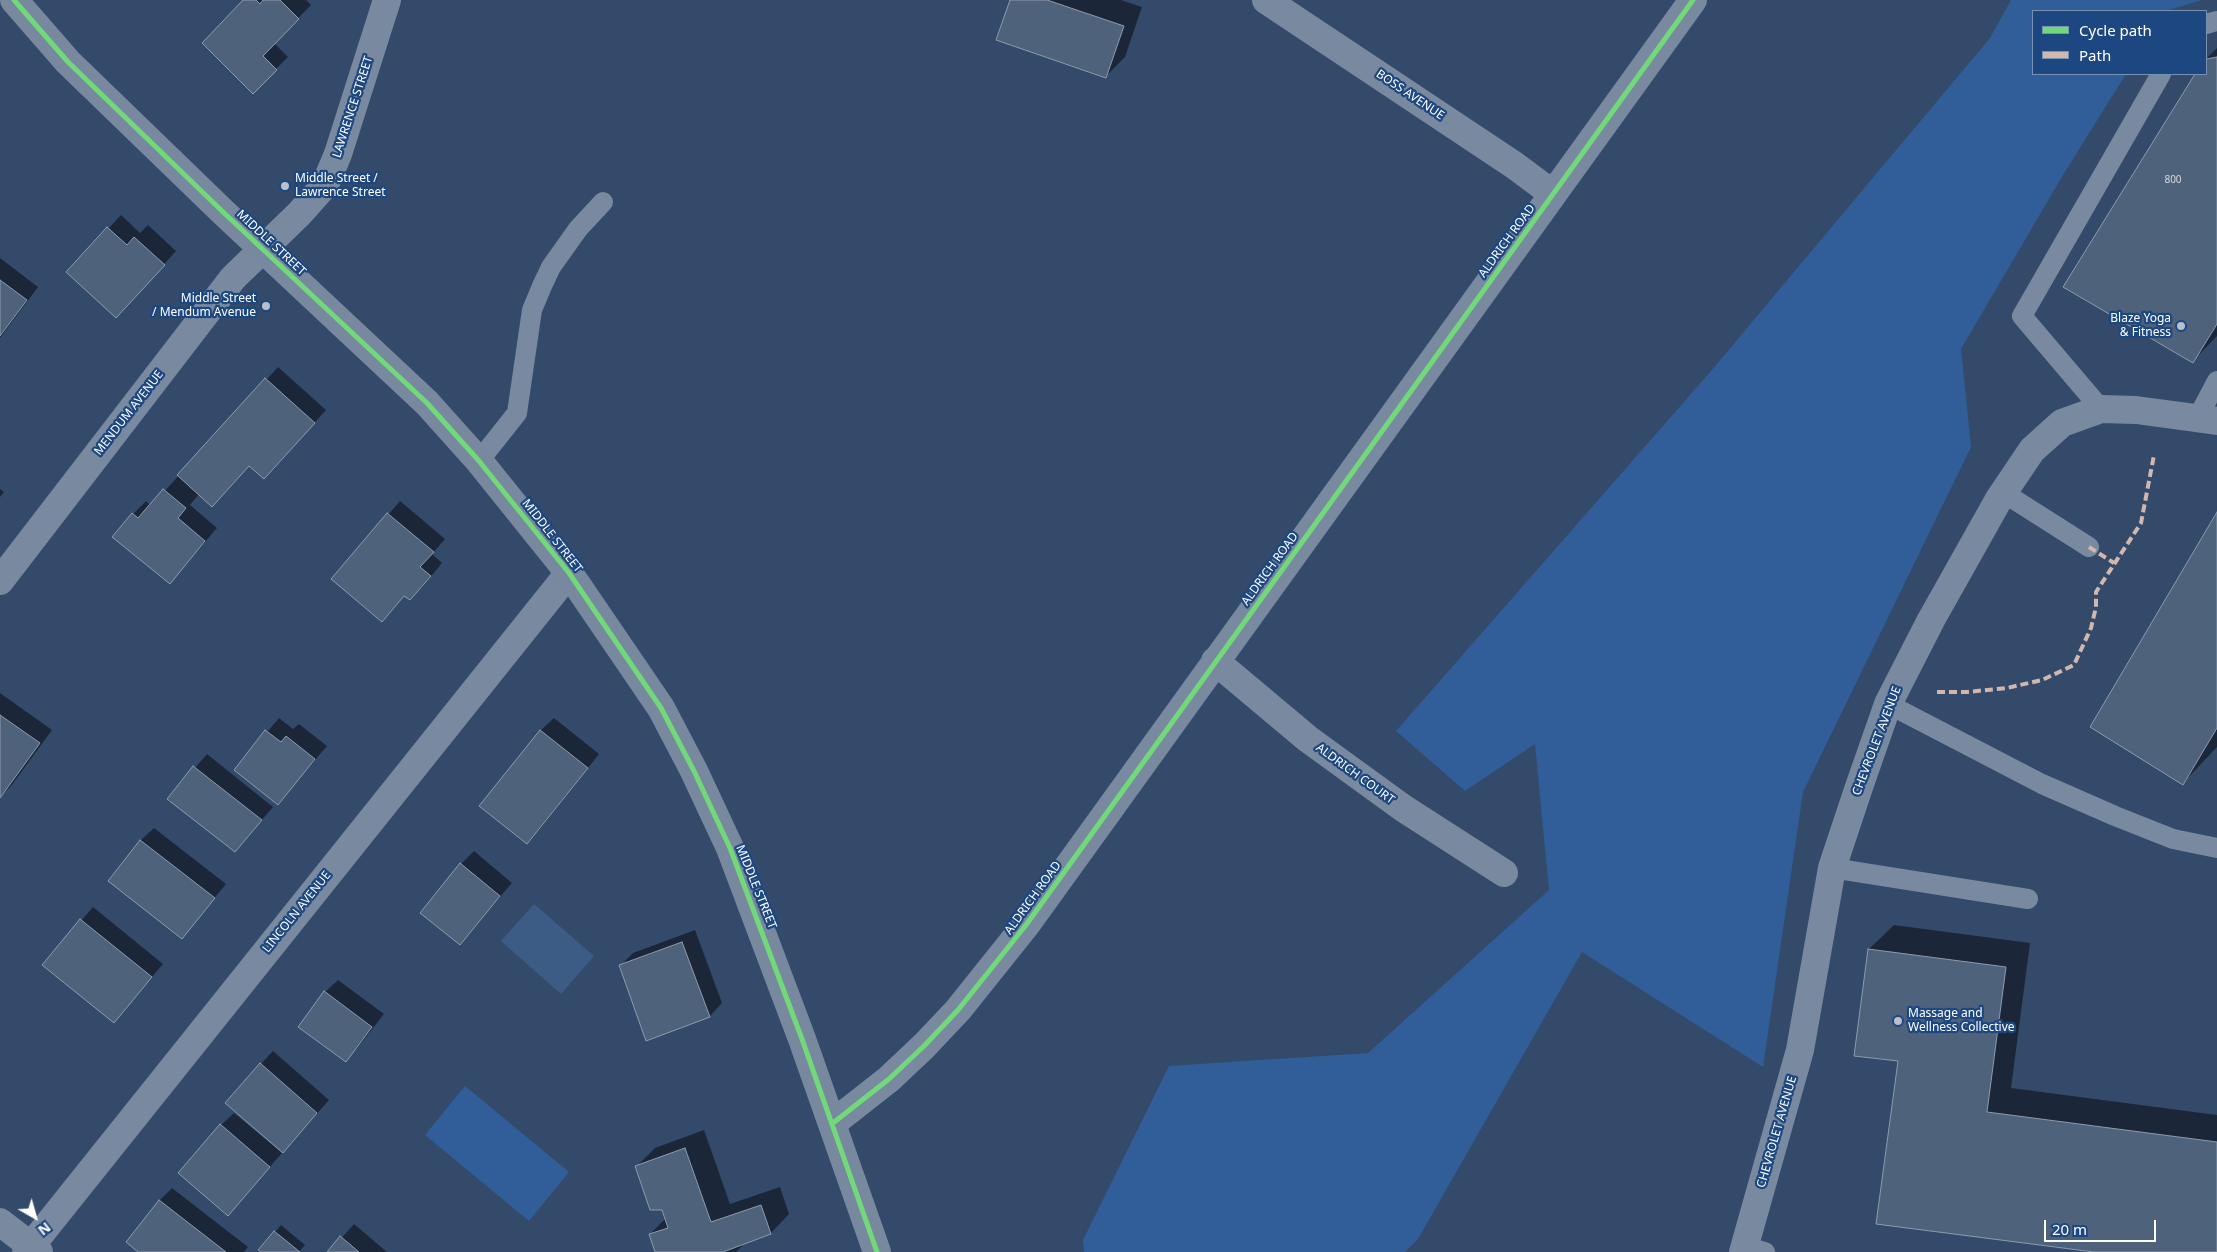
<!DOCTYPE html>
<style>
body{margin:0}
#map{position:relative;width:2217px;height:1252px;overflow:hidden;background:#334a6a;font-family:"Noto Sans",sans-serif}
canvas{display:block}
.legend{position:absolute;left:2032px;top:10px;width:175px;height:65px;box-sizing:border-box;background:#1d4780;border:1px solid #7791b3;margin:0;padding:6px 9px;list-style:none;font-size:15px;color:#fff}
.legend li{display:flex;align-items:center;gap:10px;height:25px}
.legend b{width:25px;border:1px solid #7791b3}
.north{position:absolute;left:10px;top:1192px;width:50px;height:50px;-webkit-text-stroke:4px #1d4780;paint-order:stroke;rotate:142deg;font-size:14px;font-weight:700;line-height:20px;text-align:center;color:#fff}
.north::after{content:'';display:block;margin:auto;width:18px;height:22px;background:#fff;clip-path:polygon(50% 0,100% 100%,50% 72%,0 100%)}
.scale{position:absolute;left:2044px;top:1220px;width:112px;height:22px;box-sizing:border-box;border:2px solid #fff;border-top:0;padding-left:6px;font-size:15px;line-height:18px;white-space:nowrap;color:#fff;-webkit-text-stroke:4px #1d4780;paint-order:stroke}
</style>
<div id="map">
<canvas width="2217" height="1252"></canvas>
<ul class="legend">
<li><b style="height:6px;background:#71d979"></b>Cycle path</li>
<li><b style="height:6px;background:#d1b7ad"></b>Path</li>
</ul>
<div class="north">N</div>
<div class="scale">20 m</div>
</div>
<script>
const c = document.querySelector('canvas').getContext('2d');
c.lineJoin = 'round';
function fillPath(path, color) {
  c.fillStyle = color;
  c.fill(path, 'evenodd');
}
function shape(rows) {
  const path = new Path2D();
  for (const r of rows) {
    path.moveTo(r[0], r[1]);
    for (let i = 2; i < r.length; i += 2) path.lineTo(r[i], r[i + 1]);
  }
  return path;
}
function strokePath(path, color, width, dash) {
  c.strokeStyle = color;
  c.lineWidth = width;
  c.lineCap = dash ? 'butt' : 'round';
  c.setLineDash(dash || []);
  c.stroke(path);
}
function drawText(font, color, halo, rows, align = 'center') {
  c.font = font + ' "Noto Sans",sans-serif';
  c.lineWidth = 4.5;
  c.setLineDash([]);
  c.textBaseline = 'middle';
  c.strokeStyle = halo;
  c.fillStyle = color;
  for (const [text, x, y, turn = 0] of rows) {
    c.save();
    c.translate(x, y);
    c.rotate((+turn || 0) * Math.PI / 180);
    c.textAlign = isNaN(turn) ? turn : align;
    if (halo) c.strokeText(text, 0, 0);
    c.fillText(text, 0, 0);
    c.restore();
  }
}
const green = shape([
 [2011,0,2202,0,2166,11,2033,11,2033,74,2126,74,2063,175,1961,349,1971,447,1803,792,1763,1067,1582,952,1418,1239,1405,1252,1084,1252,1083,1240,1169,1066,1368,1053,1549,890,1535,744,1465,791,1396,731,1711,371,1990,38],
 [465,1086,569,1172,529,1221,425,1135]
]);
const water = shape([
 [534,904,594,956,561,994,501,941]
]);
const shadow = shape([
 [245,0,306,0,311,5,274,43,288,57,253,92],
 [1011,0,1121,0,1142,7,1125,57,1106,76],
 [2217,48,2217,336,2193,361,2064,287,2196,74,2206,74,2206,59],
 [121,215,140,233,148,225,176,251,129,303,68,272],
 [0,258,38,287,0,338],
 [278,367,326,410,276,465,249,465,199,494,190,505,217,528,170,583,133,514,146,501,151,506],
 [0,489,4,492,0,497],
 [400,501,445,539,432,554,442,563,423,586,410,599,405,595,333,579],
 [2217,514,2217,747,2183,783],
 [0,693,52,730,11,786,0,797],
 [279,718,293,729,299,724,327,746,278,803,236,769],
 [554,718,599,754,539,830,526,843,480,806,541,730],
 [207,754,273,807,235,851,169,798],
 [154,828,226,884,182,937,110,881,141,840],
 [474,851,512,883,460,943,461,864],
 [93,907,163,964,114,1021,44,964],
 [1894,925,2030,943,2011,1088,2217,1115,2217,1252,2104,1252,1899,1060,1869,949],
 [695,930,722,1003,710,1016,620,966,633,953],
 [338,980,384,1014,358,1047,345,1060,325,992],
 [273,1051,329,1100,295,1138,261,1064],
 [234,1113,282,1153,228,1214,221,1125],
 [704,1130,730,1204,780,1187,789,1214,771,1233,745,1243,736,1252,656,1252,650,1234,666,1218,662,1209,636,1167,655,1148],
 [172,1188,248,1247,244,1252,140,1252,127,1242,160,1200],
 [354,1224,387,1252,329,1252],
 [281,1225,305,1245,299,1252,263,1252,260,1250]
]);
const building = shape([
 [243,0,256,0,260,4,263,0,280,0,299,19,263,56,277,70,253,94,202,43,243,0],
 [1010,0,1047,0,1124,26,1106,78,996,40,1010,0],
 [2217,57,2217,324,2193,363,2063,287,2195,74,2206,74,2206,59,2217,57],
 [107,227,127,245,134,237,165,265,116,318,66,272,107,227],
 [0,280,27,300,0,336,0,280],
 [265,378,315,423,264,479,249,466,212,507,177,475,265,378],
 [163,489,186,508,178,518,205,541,170,584,112,537,132,513,138,518,163,489],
 [2217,512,2217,728,2183,785,2090,727,2217,512],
 [387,513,434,552,420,567,431,576,410,600,404,596,382,622,331,579,387,513],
 [0,715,40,743,0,798,0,715],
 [265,730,281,742,286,736,315,759,278,805,234,770,265,730],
 [540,730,588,768,527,844,479,806,540,730],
 [193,766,262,820,235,852,167,799,193,766],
 [140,840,215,898,182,939,108,881,140,840],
 [460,863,500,896,460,945,420,913,460,863],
 [80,919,152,977,114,1023,42,965,80,919],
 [682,942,710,1017,646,1041,619,965,682,942],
 [1868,949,2006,967,1987,1112,2217,1142,2217,1252,2094,1252,1876,1224,1898,1061,1854,1056,1868,949],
 [324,991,372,1027,346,1062,298,1027,324,991],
 [260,1063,317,1113,283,1153,225,1103,260,1063],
 [220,1124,270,1167,228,1216,178,1173,220,1124],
 [685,1148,711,1222,761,1205,771,1234,723,1252,655,1252,649,1234,668,1228,662,1210,650,1210,635,1166,685,1148],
 [159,1200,226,1252,138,1252,126,1242,159,1200],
 [274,1231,300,1252,261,1252,258,1250,274,1231],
 [340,1236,359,1252,327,1252,340,1236]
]);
const lane = shape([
 [2206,24,2217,21],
 [2101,409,2022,316,2161,74],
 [2198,417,2217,381],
 [479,461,517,413,532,310,542,286,551,267,578,229,603,202],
 [2004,493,2089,547],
 [1888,704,2042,784,2115,816,2173,839,2217,848],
 [1832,868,2028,899],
 [1744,1246,1765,1252]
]);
const street = shape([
 [1266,0,1514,165,1553,194],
 [0,581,233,278,299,214,325,185,338,154,387,0],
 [1215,661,1308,739,1403,808,1504,873],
 [833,1123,889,1079,924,1046,958,1010,1026,925,1693,0],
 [0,1222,39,1252],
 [26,1252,569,573],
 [1743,1252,1800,1050,1832,868,1859,787,1888,704,1931,620,1999,499,2032,450,2062,423,2101,409,2136,410,2217,421]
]);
const primary = shape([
 [14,0,68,62,223,212,427,403,479,461,569,573,661,708,694,771,730,848,802,1039,877,1252]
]);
const quiet = shape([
 [2089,547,2114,563],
 [1937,692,1967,692,2007,688,2042,680,2074,665,2091,628,2096,607,2096,592,2141,523,2154,455]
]);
const cycleway = shape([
 [14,0,68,62,223,212,427,403,479,461,569,573,661,708,694,771,730,848,802,1039,877,1252],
 [833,1123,889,1079,924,1046,958,1010,1026,925,1693,0]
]);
const markers = [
 [285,186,5,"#b8c0cb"],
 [266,306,5,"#b8c0cb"],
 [2181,326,5,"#b8c0cb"],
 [1898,1021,5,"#b8c0cb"]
];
const numberNames = [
 ["800",2173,180]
];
const streetNames = [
 ["BOSS AVENUE",1410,95,34],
 ["LAWRENCE STREET",353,107,-72],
 ["ALDRICH ROAD",1507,241,-54],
 ["MIDDLE STREET",271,243,43],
 ["MENDUM AVENUE",129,413,-52],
 ["MIDDLE STREET",552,536,52],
 ["ALDRICH ROAD",1270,569,-54],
 ["CHEVROLET AVENUE",1877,741,-69],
 ["ALDRICH COURT",1355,774,36],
 ["MIDDLE STREET",756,887,68],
 ["ALDRICH ROAD",1033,898,-54],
 ["LINCOLN AVENUE",297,912,-51],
 ["CHEVROLET AVENUE",1777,1132,-74]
];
const poiNames = [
 ["Middle Street /",295,179],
 ["Lawrence Street",295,193],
 ["Middle Street",256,299,"right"],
 ["/ Mendum Avenue",256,313,"right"],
 ["Blaze Yoga",2171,319,"right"],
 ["& Fitness",2171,333,"right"],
 ["Massage and",1908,1014],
 ["Wellness Collective",1908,1028]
];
fillPath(green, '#315e98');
fillPath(water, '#3d5c85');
fillPath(shadow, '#0007');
fillPath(building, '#4f627b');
strokePath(building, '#8d9baf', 1);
strokePath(lane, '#798aa0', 20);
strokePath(street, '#798aa0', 28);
strokePath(primary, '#78889e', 28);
strokePath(quiet, '#d1b7ad', 4, [8, 4]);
strokePath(cycleway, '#71d979', 5);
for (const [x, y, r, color] of markers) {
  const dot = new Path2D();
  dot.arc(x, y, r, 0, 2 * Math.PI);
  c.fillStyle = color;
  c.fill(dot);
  strokePath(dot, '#1d4780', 2);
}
drawText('10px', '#d3d8de', null, numberNames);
drawText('12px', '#fff', '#1d4780', streetNames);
drawText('12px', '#fff', '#1d4780', poiNames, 'left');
</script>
